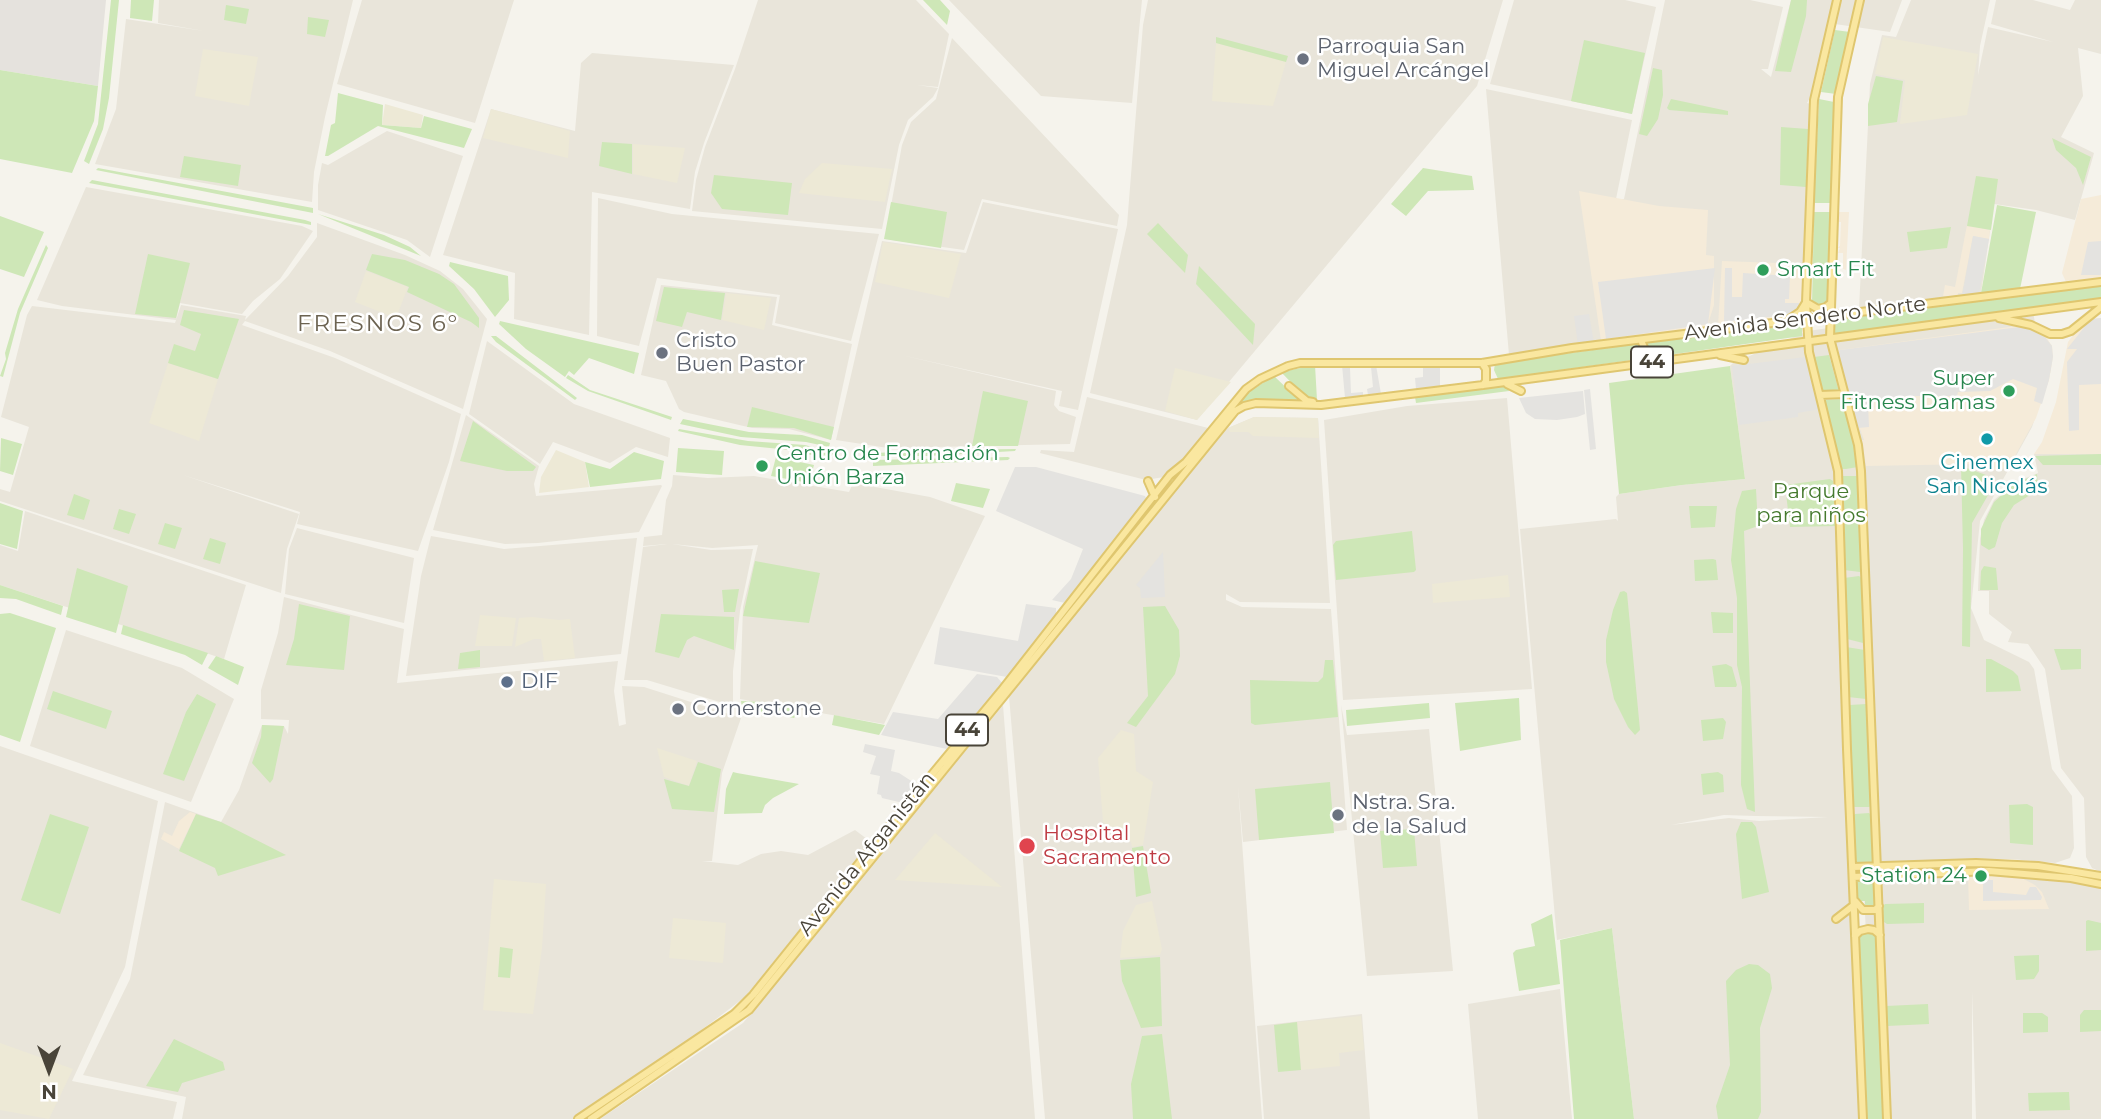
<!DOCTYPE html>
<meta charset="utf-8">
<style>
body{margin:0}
#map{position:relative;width:2101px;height:1119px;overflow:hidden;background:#f5f3ec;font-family:Montserrat,sans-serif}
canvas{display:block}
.north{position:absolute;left:14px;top:1035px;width:70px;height:70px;-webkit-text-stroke:5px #fff;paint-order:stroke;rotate:180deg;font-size:19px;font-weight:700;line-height:28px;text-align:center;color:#494439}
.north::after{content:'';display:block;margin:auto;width:24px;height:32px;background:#494439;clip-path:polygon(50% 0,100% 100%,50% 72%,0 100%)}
</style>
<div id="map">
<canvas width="2101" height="1119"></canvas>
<div class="north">N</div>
</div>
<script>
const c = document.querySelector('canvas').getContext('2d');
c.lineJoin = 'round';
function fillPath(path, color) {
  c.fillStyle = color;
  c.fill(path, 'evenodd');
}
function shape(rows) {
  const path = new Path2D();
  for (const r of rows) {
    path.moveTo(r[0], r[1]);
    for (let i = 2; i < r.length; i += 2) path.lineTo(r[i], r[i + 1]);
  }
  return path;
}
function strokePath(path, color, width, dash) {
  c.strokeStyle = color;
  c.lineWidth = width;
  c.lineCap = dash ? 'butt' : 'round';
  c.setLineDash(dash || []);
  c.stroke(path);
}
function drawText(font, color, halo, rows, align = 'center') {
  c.font = font + ' Montserrat,sans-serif';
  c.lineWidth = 5;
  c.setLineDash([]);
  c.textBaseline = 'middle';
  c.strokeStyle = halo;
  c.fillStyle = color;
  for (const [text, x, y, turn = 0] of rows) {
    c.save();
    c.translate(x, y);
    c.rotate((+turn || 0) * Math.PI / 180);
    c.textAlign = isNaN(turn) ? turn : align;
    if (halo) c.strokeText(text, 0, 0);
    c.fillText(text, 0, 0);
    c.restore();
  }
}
const residential = shape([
 [159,0,353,0,325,117,314,172,312,202,95,164,116,109,126,19,204,31,158,23],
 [362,0,514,0,475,123,337,84],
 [758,0,916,0,949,34,938,87,917,85,938,88,933,97,908,120,899,145,882,229,692,211,696,180,705,147,735,69],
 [949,0,1142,0,1132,103,1041,96],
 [1148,0,1503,0,1477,86,1197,420,1090,393,1127,225,1143,25],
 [1514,0,1625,0,1656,7,1632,114,1490,84],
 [1665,0,1750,0,1783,7,1768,69,1761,69,1771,77,1791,0,1902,0,1890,32,1828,23,1811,96,1807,103,1811,104,1809,121,1803,316,1509,355,1486,89,1632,120,1616,199,1624,199],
 [1911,0,1990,0,1980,46,1978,75,1988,27,2053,42,1991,24,1996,0,2033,0,2070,10,2075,0,2101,0,2101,54,2078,48,2083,96,2061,137,2094,153,2075,220,2036,210,1994,204,1981,293,1859,309,1870,84,1882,35,1896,37],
 [952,38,1119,215,1117,226,982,199,964,250,885,239,902,145,911,122,936,99],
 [592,53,734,65,704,143,695,172,690,209,592,192,589,335,514,319,515,273,443,255,491,109,575,131,581,63],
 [387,131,463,156,430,257,407,240,318,210,318,185,322,163,328,165],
 [86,187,302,226,313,231,280,279,253,301,242,314,180,303,176,320,62,306,37,300],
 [598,198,672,214,879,234,851,341,775,323,780,295,657,278,639,346,597,336],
 [983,202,1118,229,1078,410,1059,406,1062,391,901,355,1056,391,1054,405,1059,411,1076,417,1070,444,888,448,836,440,882,241,966,253],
 [317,223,405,255,440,271,463,289,487,319,463,409,330,351,245,321,242,325,335,358,461,414,449,462,418,551,297,524,300,512,183,475,299,514,287,549,281,593,0,501,0,489,10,492,29,427,1,417,27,315,32,306,175,323,181,305,246,316,245,320,288,276,317,237],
 [661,285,777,297,772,325,852,344,831,440,789,429,752,428,684,412,679,409,666,381,641,375],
 [2031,299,2036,329,2045,336,2052,346,2051,370,2032,427,1980,521,1971,608,1984,640,2029,662,2034,669,2052,769,2072,796,2074,848,2070,858,2055,863,2011,859,1967,859,1880,864,1852,869,1870,1119,1634,1119,1612,928,1557,940,1520,529,1616,519,1618,521,1616,497,1619,494,1682,485,1745,479,1730,366,1733,363,1808,331],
 [1724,815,1756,816,1828,817,1759,821,1729,818,1671,825],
 [487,341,574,404,670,438,668,457,636,447,610,463,553,442,540,464,469,414],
 [1087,397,1212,429,1187,461,1164,477,1146,480,1040,453,1041,450,1074,452],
 [1507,398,1532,689,1343,700,1324,420,1407,406],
 [466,415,539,466,534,484,536,496,661,485,662,486,639,532,538,543,505,544,433,530],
 [1254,417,1318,418,1330,603,1240,602,1226,594,1226,600,1242,607,1331,609,1347,830,1243,842,1238,786,1262,1119,1045,1119,1009,696,1215,442,1228,428],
 [2034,454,2101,454,2101,872,2092,868,2086,857,2084,798,2061,768,2045,669,2028,644,2008,642,2012,632,1989,614,1989,591,1978,591,1980,539,1984,520,1994,500,2016,482,2038,473],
 [673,475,708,478,754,476,849,492,853,483,930,497,985,516,884,724,740,699,743,607,758,545,712,548,672,544,711,550,753,549,740,611,733,671,733,706,647,680,624,680,643,547,667,544,643,546,644,537,662,535,666,500,672,486],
 [25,511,246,585,224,659,0,585,0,545,18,551],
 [297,528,414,558,404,623,285,594,289,549],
 [431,536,504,549,637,538,621,654,406,676,421,576],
 [284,597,404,629,397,683,618,661,614,691,619,726,626,724,622,686,644,687,741,718,722,773,712,861,702,861,738,865,761,854,781,851,808,855,855,830,871,842,745,997,678,1048,574,1119,182,1119,186,1097,83,1075,130,979,165,802,221,822,239,790,262,725,284,726,288,734,289,720,261,719,261,690,278,633],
 [66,630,182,668,234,699,191,802,30,746],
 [1003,705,1035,1119,600,1119,743,1023],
 [1341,705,1347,735,1429,729,1453,971,1367,976],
 [0,746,158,801,125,967,72,1081,177,1102,173,1119,0,1119],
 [1971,866,2101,886,2101,1119,1976,1119,1972,991,1972,1119,1875,1119,1863,872],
 [1560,989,1572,1119,1478,1119,1468,1004],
 [1362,1014,1370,1119,1264,1119,1257,1026]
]);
const commercial = shape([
 [1579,191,1659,206,1708,210,1706,255,1714,256,1714,305,1707,327,1601,341],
 [2101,195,2101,279,2066,282,2062,273,2081,199],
 [1838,212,1849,212,1846,270,1843,269,1843,253,1838,253,1840,248,1837,248,1840,246,1841,222,1838,222],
 [1967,225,1990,230,1989,239,1973,236,1962,293,1958,293,1958,296,1943,296,1945,285,1955,287],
 [1722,261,1805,264,1804,303,1793,315,1718,326],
 [2101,318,2101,454,2034,454,2042,442,2056,402,2068,342,2076,331,2091,319],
 [2017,326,2045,336,2052,346,2053,357,2049,380,2036,418,2010,465,2006,468,1995,470,1975,464,1866,466,1862,440,1864,440,1849,399,1837,352,1840,350],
 [190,812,196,814,179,849,161,839,164,832,172,836,179,821],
 [1991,873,2018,876,2035,885,2042,892,2049,909,1969,910,1968,874]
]);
const industrial = shape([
 [0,0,106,0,98,86,0,70]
]);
const education = shape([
 [1883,37,1978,54,1967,115,1900,124,1905,80,1875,74],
 [1216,43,1286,62,1273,106,1212,101],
 [203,49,258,57,249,106,195,96],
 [385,104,423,115,421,128,382,125],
 [491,109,570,131,568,158,483,138],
 [633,144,685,148,677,183,633,174],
 [822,163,892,169,885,202,799,193,805,179],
 [883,242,961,254,949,298,875,282],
 [366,271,408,287,396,318,355,302],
 [726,293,771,298,764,330,722,320],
 [168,363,218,379,199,441,149,423],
 [1175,368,1231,382,1197,420,1165,411],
 [1254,417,1318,418,1319,438,1253,436,1248,432,1230,432,1228,428],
 [556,450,585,462,589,487,539,493,541,477],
 [1508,575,1510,597,1433,603,1432,584],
 [480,615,516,618,512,646,475,646],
 [532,617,559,620,570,619,575,658,544,661,541,639,534,639,515,647,519,618],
 [1121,730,1134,734,1136,771,1153,782,1143,845,1132,847,1131,842,1103,822,1098,758],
 [657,748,697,761,689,786,664,777],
 [935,833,1002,887,895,880],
 [494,879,546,884,542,948,533,1014,483,1010],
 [1152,901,1162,949,1160,955,1120,958,1123,931,1136,905],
 [673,918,726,923,723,963,669,958],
 [1361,1016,1364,1050,1339,1053,1340,1066,1301,1070,1297,1022],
 [0,1043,73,1069,49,1119,0,1110]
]);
const green = shape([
 [111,0,119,0,109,98,103,129,89,164,84,161,98,124],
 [131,0,154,0,152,21,130,18],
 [923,0,940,0,950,11,947,25],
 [1791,0,1807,0,1806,16,1791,72,1775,71],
 [226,5,249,9,246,24,224,20],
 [308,17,329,20,325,37,307,34],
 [1835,30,1850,32,1836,94,1821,92],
 [1216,37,1288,56,1286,62,1216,43],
 [1584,40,1645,53,1632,114,1571,101],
 [1653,68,1662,70,1663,95,1658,119,1647,136,1639,134],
 [0,70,98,86,94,121,72,173,0,159],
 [1876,76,1903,81,1897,122,1868,126,1868,104],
 [338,93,383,105,382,125,421,128,424,116,472,129,464,148,378,126,328,156,325,156,331,125,335,123],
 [1671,99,1728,111,1728,115,1669,110,1667,108],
 [1819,99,1834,102,1831,203,1814,203],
 [1781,127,1808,129,1806,187,1780,185],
 [2052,138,2091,157,2083,185,2076,168,2056,150],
 [602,142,632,144,632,174,599,166],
 [184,156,241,165,238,186,180,177],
 [98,168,313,208,313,213,96,170],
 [1423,168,1472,176,1474,190,1428,191,1406,216,1391,204],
 [714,175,792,183,788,215,722,209,711,193],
 [1976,176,1998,179,1991,230,1967,226],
 [92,180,305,220,311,222,311,225,89,183],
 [891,202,947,212,941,248,884,239],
 [1997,205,2036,212,2020,289,1981,293],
 [1814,212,1831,212,1827,304,1819,308,1812,303],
 [318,214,384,235,410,247,421,256],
 [0,216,44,232,24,277,0,269],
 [1158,223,1188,255,1185,273,1147,234],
 [1951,227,1947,248,1910,252,1907,232],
 [46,245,48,248,20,313,3,377,0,376,6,359,5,353,18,309],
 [148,254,190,263,176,318,135,314],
 [372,254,405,260,439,274,454,284,479,318,479,328,471,322,407,292,409,287,366,270],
 [450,262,508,276,509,300,495,317,474,289,449,266],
 [1199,266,1255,324,1253,345,1196,284],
 [2101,286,2101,299,1974,318,1833,335,1833,320],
 [664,287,725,293,721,320,687,312,682,327,656,321],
 [184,310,239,319,218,379,168,363,174,344,195,351,201,334,180,325],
 [500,321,639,353,634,374,589,358,574,375,569,371,565,377,526,349,499,324],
 [1802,322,1802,336,1498,379,1494,370,1495,363],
 [491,336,496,336,577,398,575,400,496,342],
 [1829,355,1832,366,1839,392,1824,392,1817,374,1814,357],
 [1315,365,1317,400,1315,401,1307,399,1281,372],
 [1730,366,1745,479,1682,485,1619,494,1609,383],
 [568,375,590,390,672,417,671,420,588,391,566,378],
 [1274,376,1298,399,1296,402,1254,401,1243,403,1231,412,1250,391],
 [1507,386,1509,391,1416,403,1415,397],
 [983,391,1028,401,1018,446,972,446],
 [1843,399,1855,446,1858,467,1846,469,1842,469,1841,466,1825,400],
 [752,407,834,427,831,440,794,428,747,427],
 [683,419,749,432,802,435,830,443,829,447,806,442,741,437,680,424],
 [473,421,536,467,533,471,507,471,460,461],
 [679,429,748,441,805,445,834,453,829,459,790,450,740,445,678,431],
 [1,438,22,444,13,475,0,471],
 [678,448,724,451,722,475,676,472],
 [1016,449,1015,451,928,456,874,456,875,453,938,450],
 [634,452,664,461,661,479,590,487,585,462,610,469],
 [2101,454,2101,465,2043,465,2035,456],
 [776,457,814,465,809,483,771,476],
 [1008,457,1010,458,1008,460,873,466,873,460],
 [1961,466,1986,475,1992,480,1991,490,1972,523,1970,647,1962,646,1963,549],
 [2037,474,2038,490,2014,505,2002,523,1995,547,1989,550,1981,545,1981,529,1994,502,2014,484],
 [1841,476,1859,476,1862,569,1860,572,1844,570],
 [1830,479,1833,481,1836,526,1790,527,1785,485],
 [956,483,990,489,983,508,951,501],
 [1756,489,1758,526,1744,531,1755,812,1747,809,1741,785,1742,687,1737,665,1737,598,1731,560,1736,509,1742,491],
 [74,494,90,500,84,520,67,515],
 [0,503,23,511,17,549,0,544],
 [1689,506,1717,506,1715,527,1691,528],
 [119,509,136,514,129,534,113,529],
 [165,523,182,528,175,549,158,544],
 [1412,531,1416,570,1414,572,1336,580,1333,545,1336,541],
 [210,538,226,543,220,564,203,559],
 [1713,559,1716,560,1718,580,1695,581,1694,560],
 [755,561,820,573,809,623,743,616],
 [1984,566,1996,568,1998,590,1980,590,1981,571],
 [77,568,128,586,116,633,66,617],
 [1859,576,1864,580,1866,640,1863,643,1847,639,1846,636,1844,578],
 [0,585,63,606,61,615,16,599,0,598],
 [739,589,735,612,724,612,722,590],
 [1624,591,1627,593,1640,730,1635,735,1628,727,1614,699,1606,662,1606,640,1613,610,1620,592],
 [299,604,350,616,344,670,286,665,294,639],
 [1165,606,1179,630,1180,656,1175,674,1136,727,1127,723,1148,696,1143,607],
 [1711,612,1733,613,1733,633,1713,633],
 [10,613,56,628,20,742,0,735,0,614],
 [661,614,734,617,734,650,694,636,687,640,679,658,655,652],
 [123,625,208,653,202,665,185,655,121,634],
 [1846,647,1865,650,1866,699,1848,697],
 [2054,649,2081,649,2081,669,2061,670],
 [480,650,480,667,458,669,460,653],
 [216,656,244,667,238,685,208,668],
 [1986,659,1991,659,2013,671,2018,676,2021,691,1986,692],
 [1325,660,1333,660,1338,717,1255,725,1251,723,1250,680,1318,682,1323,677],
 [1726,664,1732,667,1737,685,1736,687,1715,687,1712,666],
 [53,691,112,711,106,729,47,709],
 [197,694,216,704,184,781,163,774,186,712],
 [1519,698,1521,740,1460,751,1455,703],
 [741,701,765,702,801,709,794,718,742,708],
 [1429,703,1430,718,1347,726,1346,710],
 [1866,704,1868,707,1872,805,1869,807,1855,807,1852,806,1848,708,1850,705],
 [834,715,885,725,879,735,832,725],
 [1723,718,1726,722,1723,739,1703,741,1701,720],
 [262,725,284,726,273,779,270,783,252,763,261,737],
 [698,762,721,769,714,812,672,809,664,779,689,786],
 [733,772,737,773,799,784,773,798,765,805,762,813,724,814,726,789],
 [1718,772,1723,775,1724,792,1703,795,1701,774],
 [1330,782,1334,833,1259,840,1255,789],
 [2027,804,2033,807,2033,845,2010,843,2009,805],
 [1869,813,1872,816,1876,907,1865,910,1865,901,1858,901,1855,897,1852,818,1855,814],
 [50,814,89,827,60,914,21,900],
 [196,814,221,822,286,855,218,876,215,868,179,851],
 [1741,822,1752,822,1756,827,1769,892,1742,899,1736,834],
 [1414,829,1417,866,1383,868,1380,831],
 [1143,846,1151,893,1136,897,1132,848],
 [1924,903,1924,923,1887,924,1881,920,1880,909,1885,904],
 [1552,914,1560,984,1519,991,1513,953,1516,950,1535,946,1531,924],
 [2088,920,2101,923,2101,950,2086,951,2086,921],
 [1612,928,1634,1119,1574,1119,1560,940],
 [1870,931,1877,935,1884,1119,1865,1119,1857,934],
 [500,947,513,949,510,978,498,977],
 [2039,955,2039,971,2034,979,2016,980,2014,956],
 [1160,957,1162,1026,1141,1028,1122,981,1120,960],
 [1749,964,1758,965,1770,974,1772,988,1760,1028,1761,1112,1758,1119,1718,1119,1716,1106,1730,1065,1726,981,1736,970],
 [1928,1004,1929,1024,1887,1026,1886,1006],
 [2084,1010,2101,1010,2101,1031,2080,1032,2080,1015],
 [2023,1013,2042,1013,2048,1017,2048,1032,2023,1033],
 [1297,1022,1301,1070,1278,1072,1274,1025],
 [1162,1034,1172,1119,1133,1119,1131,1084,1142,1036],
 [174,1039,223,1062,225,1070,182,1083,178,1092,146,1086],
 [2069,1092,2070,1110,2029,1111,2028,1093]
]);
const parking = shape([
 [1973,236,1989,239,1979,294,1962,297],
 [2101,241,2101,275,2081,275,2088,242],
 [1715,268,1708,324,1606,339,1598,282],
 [1725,268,1732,268,1732,297,1742,297,1743,273,1790,276,1789,299,1785,299,1785,303,1799,303,1799,311,1795,314,1724,322],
 [1589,314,1594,343,1578,345,1574,316],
 [2101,318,2101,384,2079,385,2079,430,2069,431,2067,362,2077,349,2067,349,2091,319],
 [2027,326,2040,331,2052,346,2053,357,2049,380,2042,404,2034,401,2037,388,2013,379,1990,391,1958,392,1957,396,1909,396,1870,400,1868,403,1869,427,1858,428,1837,355,1840,350],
 [1806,357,1820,409,1798,413,1798,417,1739,425,1732,366],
 [1342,365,1376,365,1381,394,1368,395,1367,389,1373,387,1371,367,1350,368,1351,393,1363,392,1363,396,1345,398],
 [1440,367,1440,387,1416,389,1415,378,1423,377,1423,368],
 [1590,389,1596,449,1590,450,1584,390],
 [1583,391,1585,414,1577,417,1557,420,1535,419,1526,413,1519,398],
 [1015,467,1036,467,1145,496,1148,502,1065,603,1052,600,1071,579,1083,549,996,511],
 [1163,552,1165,597,1141,598,1140,588,1136,585],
 [1026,604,1056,608,1056,614,1007,677,934,664,940,627,1018,641],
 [977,674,997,677,1003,684,947,749,881,735,893,712,938,719],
 [865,744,895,750,891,771,899,773,916,784,914,786,917,788,903,803,882,798,881,795,877,794,880,776,870,774,876,756,863,752],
 [1983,880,1993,880,1993,892,2026,895,2030,887,2036,887,2042,897,2041,900,1983,901]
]);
const major = shape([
 [1837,0,1814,100,1806,302,1809,352,1838,471,1847,749,1863,1119],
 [1860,0,1838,97,1830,338,1858,445,1861,471,1887,1119],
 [1806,302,1818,309,1826,307,1831,303],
 [1999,318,2031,325,2050,334,2062,334,2071,331,2101,307],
 [1788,320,1800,312,1805,304],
 [1720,355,1744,360],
 [1482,363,1486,369,1486,381,1483,385],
 [1634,364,1645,350,1641,340],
 [1507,384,1521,391],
 [1289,386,1307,401,1313,402],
 [1820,395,1845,394],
 [1148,481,1155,497],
 [1853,867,1976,863,2038,866,2101,876],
 [1853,877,1989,871,2071,878,2101,884],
 [1855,901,1863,910,1875,910,1879,906],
 [1836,919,1854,905],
 [1855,936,1860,931,1868,929,1874,930,1880,935],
 [578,1119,734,1014,753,995,877,841,1001,691,1170,475,1186,462,1246,389,1260,379,1288,366,1300,363,1482,363,1572,348,2101,282],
 [591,1119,749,1010,1235,411,1244,406,1256,403,1321,405,1483,385,2101,302]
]);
const markers = [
 [1303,59,7,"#6b7280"],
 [1763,270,7,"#2e9e5b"],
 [662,353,7,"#6b7280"],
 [2009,391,7,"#2e9e5b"],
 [1987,439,7,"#0f9aa8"],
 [762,466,7,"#2e9e5b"],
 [507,682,7,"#5c6f8a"],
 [678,709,7,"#6b7280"],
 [1338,815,7,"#6b7280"],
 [1027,846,9,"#e0444e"],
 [1981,876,7,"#2e9e5b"]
];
const shields = [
 [1652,362,42],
 [967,730,42]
];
const shieldNames = [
 ["44",1652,362],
 ["44",967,730]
];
const worshipNames = [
 ["Parroquia San",1317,47],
 ["Miguel Arcángel",1317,71],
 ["Cristo",676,341],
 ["Buen Pastor",676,365],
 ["Cornerstone",692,709],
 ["Nstra. Sra.",1352,803],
 ["de la Salud",1352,827]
];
const leisureNames = [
 ["Smart Fit",1777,270],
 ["Super",1995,379,"right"],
 ["Fitness Damas",1995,403,"right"],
 ["Centro de Formación",776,454],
 ["Unión Barza",776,478],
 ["Station 24",1967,876,"right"]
];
const streetNames = [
 ["Avenida Sendero Norte",1805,319,-7],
 ["Avenida Afganistán",867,854,-51]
];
const cultureNames = [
 ["Cinemex",1987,463],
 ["San Nicolás",1987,487]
];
const parkNames = [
 ["Parque",1811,492],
 ["para niños",1811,516]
];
const serviceNames = [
 ["DIF",521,682]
];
const healthNames = [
 ["Hospital",1043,834],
 ["Sacramento",1043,858]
];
const neighbourhoodNames = [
 ["FRESNOS 6°",378,324]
];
fillPath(residential, '#e9e5da');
fillPath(commercial, '#f5ebd9');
fillPath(industrial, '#e5e2dd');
fillPath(education, '#ede9d6');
fillPath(green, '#cee7b7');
fillPath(parking, '#e4e3e0');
strokePath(major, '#dfc66f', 10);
strokePath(major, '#fae7a0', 6);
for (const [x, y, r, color] of markers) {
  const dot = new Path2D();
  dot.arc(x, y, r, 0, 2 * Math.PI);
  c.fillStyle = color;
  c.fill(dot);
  strokePath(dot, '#fff', 2.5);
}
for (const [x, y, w] of shields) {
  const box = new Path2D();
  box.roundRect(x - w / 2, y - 15.5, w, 31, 5);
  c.fillStyle = '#fff';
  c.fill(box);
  strokePath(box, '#494439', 2);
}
drawText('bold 19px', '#494439', null, shieldNames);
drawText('21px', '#5b616d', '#fff', worshipNames, 'left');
drawText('21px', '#27864d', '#fff', leisureNames, 'left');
drawText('21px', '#494439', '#fff', streetNames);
drawText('21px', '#0d838f', '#fff', cultureNames);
drawText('21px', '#457a2e', '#fff', parkNames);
drawText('21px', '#4e5e75', '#fff', serviceNames, 'left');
drawText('21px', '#be3a42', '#fff', healthNames, 'left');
c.letterSpacing = '2px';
drawText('23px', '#6c6351', '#fff', neighbourhoodNames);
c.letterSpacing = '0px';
</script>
